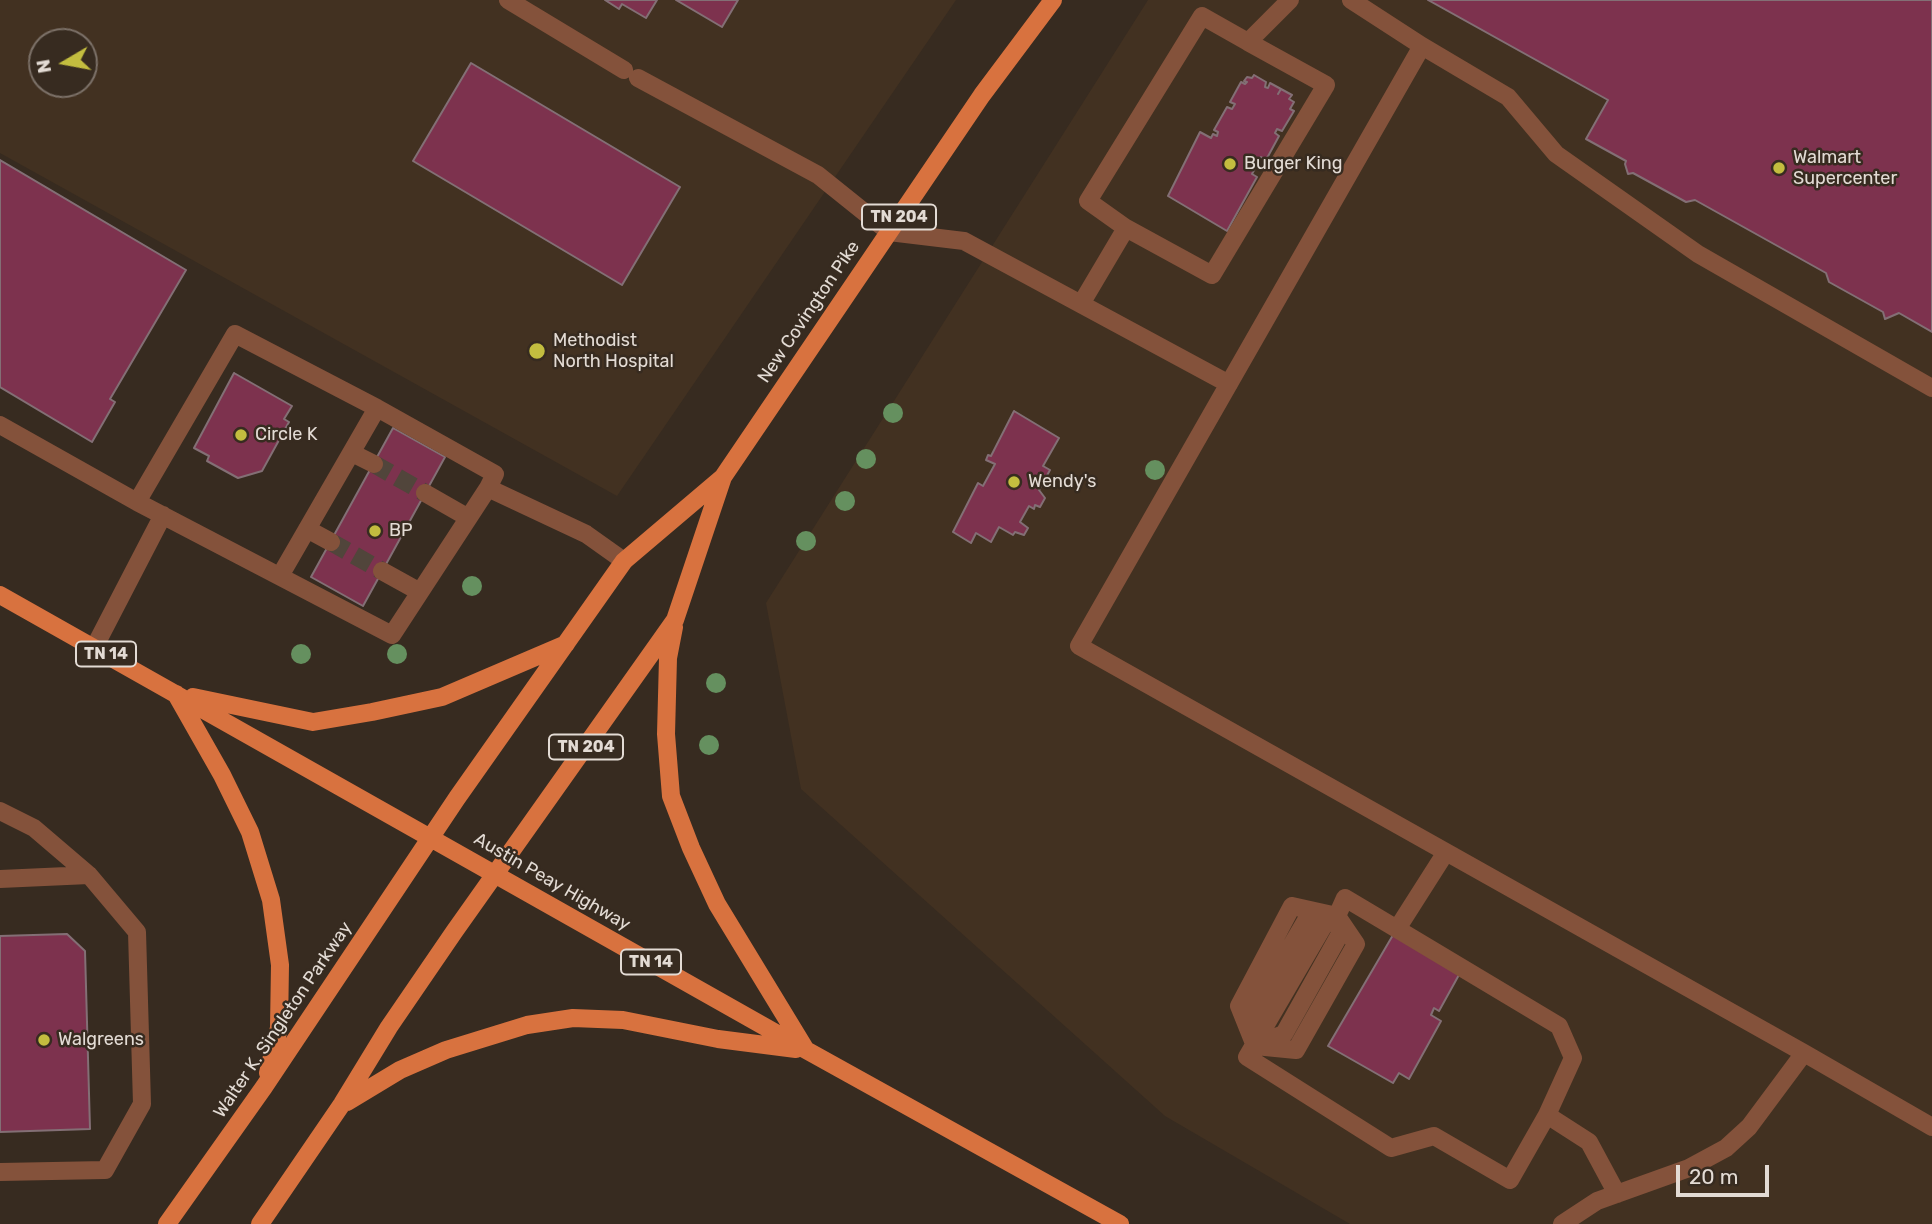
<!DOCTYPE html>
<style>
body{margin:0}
#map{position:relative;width:1932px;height:1224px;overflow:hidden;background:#372b20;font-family:Rubik,sans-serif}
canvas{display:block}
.north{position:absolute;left:28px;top:28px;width:70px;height:70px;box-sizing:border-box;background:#372b20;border:2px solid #7c7168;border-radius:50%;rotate:260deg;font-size:19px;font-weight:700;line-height:28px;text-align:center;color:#e3dbd4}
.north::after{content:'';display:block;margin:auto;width:24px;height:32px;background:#c3bd3f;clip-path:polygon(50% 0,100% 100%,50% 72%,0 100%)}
.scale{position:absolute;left:1676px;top:1165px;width:93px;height:32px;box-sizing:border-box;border:4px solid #e3dbd4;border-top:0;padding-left:9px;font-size:21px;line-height:24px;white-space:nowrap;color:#e3dbd4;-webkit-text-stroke:5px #372b20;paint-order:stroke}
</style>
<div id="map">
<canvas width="1932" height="1224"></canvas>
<div class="north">N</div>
<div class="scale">20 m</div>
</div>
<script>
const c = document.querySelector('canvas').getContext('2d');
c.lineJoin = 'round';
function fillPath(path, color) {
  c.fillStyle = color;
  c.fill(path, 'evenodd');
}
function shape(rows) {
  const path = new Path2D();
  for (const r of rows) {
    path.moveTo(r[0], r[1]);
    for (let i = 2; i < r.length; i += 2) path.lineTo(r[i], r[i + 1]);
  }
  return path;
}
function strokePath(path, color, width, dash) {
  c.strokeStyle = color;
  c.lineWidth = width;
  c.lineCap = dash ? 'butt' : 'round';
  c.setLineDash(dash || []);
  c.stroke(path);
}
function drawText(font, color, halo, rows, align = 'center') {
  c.font = font + ' Rubik,sans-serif';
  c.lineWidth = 5;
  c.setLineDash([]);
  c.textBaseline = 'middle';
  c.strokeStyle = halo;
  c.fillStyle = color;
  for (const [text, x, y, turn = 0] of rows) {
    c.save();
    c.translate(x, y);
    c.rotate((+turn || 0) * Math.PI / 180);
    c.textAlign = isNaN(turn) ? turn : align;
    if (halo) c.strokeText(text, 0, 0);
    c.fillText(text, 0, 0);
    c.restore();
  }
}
const built = shape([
 [0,0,956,0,617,496,0,153],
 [42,42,84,42,84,84,42,84],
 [1148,0,1932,0,1932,1224,1350,1224,1165,1116,801,789,766,603]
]);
const building = shape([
 [605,0,657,0,646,18,622,4,619,9,605,0],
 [676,0,738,0,722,27,676,0],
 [1428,0,1932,0,1932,332,1899,313,1885,319,1883,312,1829,282,1826,273,1695,200,1686,202,1633,173,1628,174,1625,164,1626,161,1586,139,1608,100,1428,0],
 [471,63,680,187,622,285,413,161,471,63],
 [1254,75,1266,82,1265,87,1268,88,1270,83,1281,89,1278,94,1281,89,1292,95,1289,99,1294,102,1290,109,1294,111,1282,131,1277,129,1275,133,1279,136,1266,160,1261,157,1252,174,1257,177,1227,231,1168,196,1200,132,1211,138,1213,134,1217,136,1218,132,1214,130,1227,107,1232,109,1235,104,1230,102,1241,82,1245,84,1247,82,1244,81,1247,77,1252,78,1254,75],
 [0,160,186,270,110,399,115,402,92,442,0,387,0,160],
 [234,373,292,406,284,419,289,422,262,471,238,478,207,461,209,456,194,448,234,373],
 [1014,411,1059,438,1043,466,1050,470,1039,490,1045,498,1040,507,1035,505,1034,509,1029,506,1020,522,1028,528,1024,535,1015,532,1013,535,999,527,991,542,976,533,971,543,953,532,978,483,983,486,995,464,986,460,988,455,991,456,1014,411],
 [393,428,445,457,363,606,311,577,393,428],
 [67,934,85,951,90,1129,0,1132,0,936,67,934],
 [1393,935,1460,973,1439,1011,1434,1008,1431,1015,1441,1021,1409,1079,1399,1073,1393,1083,1328,1046,1393,935]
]);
const minorTunnel = shape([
 [374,464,425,493],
 [331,542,382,571]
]);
const minor = shape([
 [508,0,624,70],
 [1351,0,1422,46,1508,97,1556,154,1698,254,1932,388],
 [1422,46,1079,646,1804,1053,1932,1127],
 [638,78,818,175,889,232,964,241,1229,384],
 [1126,228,1212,275,1326,85,1248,42],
 [1081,304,1126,228,1088,201,1202,16,1248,42,1290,0],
 [0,425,137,502,392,635,488,488],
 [352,453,374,464],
 [425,493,467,517],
 [137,502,235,334,377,408,495,474,488,488,586,534,624,561],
 [307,529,331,542],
 [382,571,420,592],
 [280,576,377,408],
 [94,648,163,515],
 [0,811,34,828,89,875,137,932,142,1104,105,1170,0,1172],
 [1446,852,1397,929,1559,1026,1573,1058,1547,1115,1589,1142,1617,1194],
 [0,879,89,875],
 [1292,906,1337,916,1356,944,1296,1050,1255,1046,1239,1006,1292,906],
 [1397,929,1345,898,1337,916,1324,925,1247,1057,1391,1148,1434,1136,1510,1180,1547,1115],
 [1254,1032,1252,1013,1308,917,1325,916],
 [1258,1044,1284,1034,1340,934,1337,916],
 [1562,1224,1597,1201,1689,1168,1726,1148,1749,1127,1804,1053]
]);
const major = shape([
 [0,595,806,1050,1120,1224],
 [674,627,668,658,666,734,671,796,691,848,717,904,804,1047],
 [176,694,222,775,250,832,271,900,280,965,279,1028,268,1073],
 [193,697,313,722,372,712,442,697,566,644],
 [347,1102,400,1070,446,1050,527,1025,573,1018,623,1020,718,1039,796,1049],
 [167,1224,264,1087,457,798,624,561,723,477],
 [260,1224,342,1104,389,1027,454,932,675,620,723,477,982,95,1053,0]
]);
const trees = [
 [893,413],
 [866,459],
 [1155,470],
 [845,501],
 [806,541],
 [472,586],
 [301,654],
 [397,654],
 [716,683],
 [709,745]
];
const markers = [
 [1230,164,7,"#c3bd3f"],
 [1779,168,7,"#c3bd3f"],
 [537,351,9,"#c3bd3f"],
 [241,435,7,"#c3bd3f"],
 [1014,482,7,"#c3bd3f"],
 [375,531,7,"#c3bd3f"],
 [44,1040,7,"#c3bd3f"]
];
const shields = [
 [899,217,74],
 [106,654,60],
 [586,747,74],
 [651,962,60]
];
const shieldNames = [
 ["TN 204",899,217],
 ["TN 14",106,654],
 ["TN 204",586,747],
 ["TN 14",651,962]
];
const poiNames = [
 ["Walmart",1793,158],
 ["Supercenter",1793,179],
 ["Burger King",1244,164],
 ["Methodist",553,341],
 ["North Hospital",553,362],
 ["Circle K",255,435],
 ["Wendy's",1028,482],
 ["BP",389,531],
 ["Walgreens",58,1040]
];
const streetNames = [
 ["New Covington Pike",809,312,-56],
 ["Austin Peay Highway",552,882,30],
 ["Walter K. Singleton Parkway",283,1020,-56]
];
fillPath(built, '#423121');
fillPath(building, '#7d324e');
strokePath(building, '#836f75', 2);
strokePath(minorTunnel, '#51453b', 18, [18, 9]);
strokePath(minor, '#84523b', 18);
strokePath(major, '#d8723f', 18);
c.fillStyle = '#65905f';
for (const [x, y] of trees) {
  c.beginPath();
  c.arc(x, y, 10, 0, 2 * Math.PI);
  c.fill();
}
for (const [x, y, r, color] of markers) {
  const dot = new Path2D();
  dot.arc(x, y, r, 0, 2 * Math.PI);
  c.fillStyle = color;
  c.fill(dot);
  strokePath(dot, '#372b20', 2.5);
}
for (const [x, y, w] of shields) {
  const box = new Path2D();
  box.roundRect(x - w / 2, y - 12.5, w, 25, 5);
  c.fillStyle = '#372b20';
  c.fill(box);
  strokePath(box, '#e3dbd4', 2);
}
drawText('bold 16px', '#e3dbd4', null, shieldNames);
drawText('18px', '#e3dbd4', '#372b20', poiNames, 'left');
drawText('18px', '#e3dbd4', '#372b20', streetNames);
</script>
